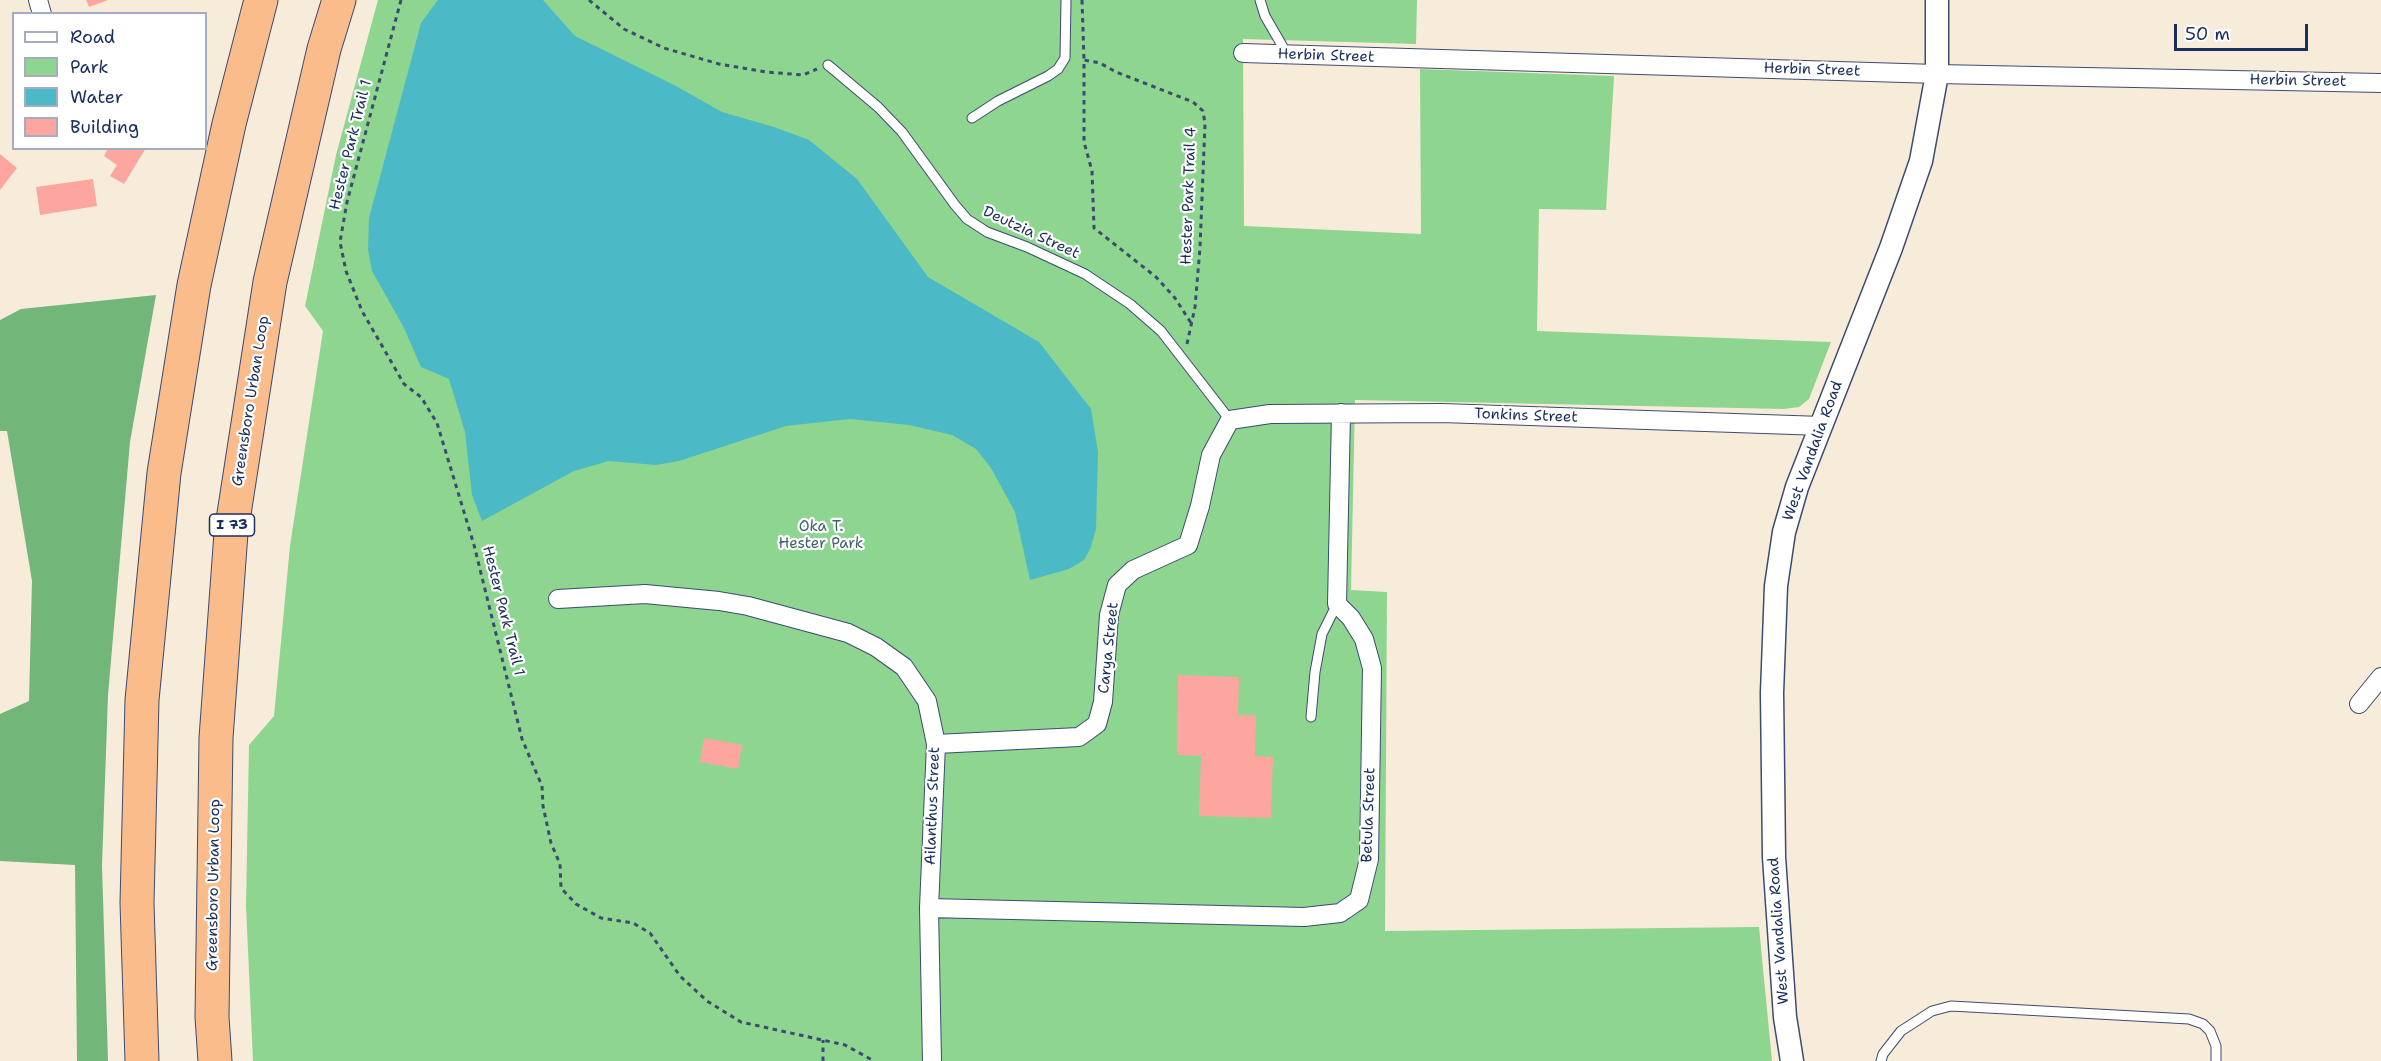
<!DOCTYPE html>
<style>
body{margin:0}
#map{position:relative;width:2381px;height:1061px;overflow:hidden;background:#f7ecda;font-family:"Shantell Sans",sans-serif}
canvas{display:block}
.legend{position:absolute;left:12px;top:12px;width:195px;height:138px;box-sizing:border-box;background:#fff;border:2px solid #a4acbf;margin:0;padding:8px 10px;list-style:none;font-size:18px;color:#1b2f5e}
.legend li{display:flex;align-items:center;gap:12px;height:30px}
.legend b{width:30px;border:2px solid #a4acbf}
.scale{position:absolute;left:2174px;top:24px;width:134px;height:27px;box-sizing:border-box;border:3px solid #1b2f5e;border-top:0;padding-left:8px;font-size:18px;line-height:21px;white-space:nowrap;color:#1b2f5e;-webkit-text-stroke:4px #fff;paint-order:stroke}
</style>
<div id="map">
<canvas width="2381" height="1061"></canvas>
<ul class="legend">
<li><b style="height:8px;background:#fff"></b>Road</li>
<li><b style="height:16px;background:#8ed590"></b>Park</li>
<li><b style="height:16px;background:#4cbac6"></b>Water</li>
<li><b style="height:16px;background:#fda69f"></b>Building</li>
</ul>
<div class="scale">50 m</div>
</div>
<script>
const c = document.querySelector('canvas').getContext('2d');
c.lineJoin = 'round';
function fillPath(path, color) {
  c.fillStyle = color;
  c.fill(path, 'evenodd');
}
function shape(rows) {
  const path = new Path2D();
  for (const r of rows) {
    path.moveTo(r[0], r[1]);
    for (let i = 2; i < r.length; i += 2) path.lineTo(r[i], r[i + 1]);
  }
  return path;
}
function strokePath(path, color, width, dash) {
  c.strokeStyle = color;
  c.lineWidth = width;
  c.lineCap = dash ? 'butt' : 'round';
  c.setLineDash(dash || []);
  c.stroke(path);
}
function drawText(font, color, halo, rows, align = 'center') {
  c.font = font + ' "Shantell Sans",sans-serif';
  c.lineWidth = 4.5;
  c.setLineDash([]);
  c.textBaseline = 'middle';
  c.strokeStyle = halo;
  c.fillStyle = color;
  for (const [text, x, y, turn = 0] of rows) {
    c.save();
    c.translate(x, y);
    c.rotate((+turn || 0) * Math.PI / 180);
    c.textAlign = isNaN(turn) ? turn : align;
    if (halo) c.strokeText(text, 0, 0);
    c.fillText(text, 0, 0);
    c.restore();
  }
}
const green = shape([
 [378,0,1417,0,1416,44,1243,39,1244,226,1421,234,1420,69,1614,76,1606,210,1539,209,1537,331,1831,342,1809,399,1799,407,1784,409,1355,400,1351,590,1387,592,1385,931,1759,927,1772,1061,253,1061,246,906,249,745,274,716,290,546,323,331,305,306,336,155]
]);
const forest = shape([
 [156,295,130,442,108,695,102,865,108,1061,77,1061,75,865,0,861,0,714,29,701,32,581,7,431,0,431,0,320,21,309]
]);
const water = shape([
 [438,0,543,0,575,36,676,86,722,112,774,127,809,140,857,179,928,277,1039,342,1091,409,1098,452,1096,529,1091,547,1084,560,1069,569,1030,580,1015,512,991,468,976,449,952,435,909,425,850,419,786,426,679,461,656,465,609,461,574,471,482,521,472,495,465,432,449,379,421,367,403,326,372,271,368,249,369,218,421,23]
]);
const building = shape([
 [86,0,108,0,89,7],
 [108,148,146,148,124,184,110,176,117,165,104,156],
 [0,154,17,168,0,190],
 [93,179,97,206,40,215,36,187],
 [1178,675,1239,677,1238,715,1256,715,1255,756,1273,757,1271,818,1199,816,1201,756,1177,755],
 [704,738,742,745,738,769,700,762]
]);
const path = shape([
 [401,0,347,202,340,242,346,271,362,311,404,384,421,397,437,423,474,545,522,739,542,786,543,806,551,843,560,864,561,888,576,904,601,918,633,923,650,933,680,976,707,1001,741,1022,845,1045,874,1061],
 [589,0,624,29,664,48,719,64,766,72,803,75,817,69],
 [1082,0,1084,60],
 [1187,344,1195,307,1200,248,1205,124,1203,111,1193,102,1116,72,1100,63,1084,60,1084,142,1092,171,1094,228,1156,277,1175,298,1191,323],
 [823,1061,823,1040]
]);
const service = shape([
 [1260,0,1265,16,1287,54],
 [828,65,878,107,902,132,955,205,967,219,987,232,1027,247,1085,274,1130,304,1161,331,1230,420],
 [972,118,998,101,1048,76,1058,69,1065,58,1066,0],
 [1311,717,1315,672,1322,634,1337,604],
 [1881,1061,1883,1054,1901,1031,1932,1011,1951,1006,2189,1019,2203,1024,2210,1031,2216,1046,2216,1061]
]);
const minor = shape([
 [38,0,42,14],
 [1243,53,1937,74,2381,83],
 [558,599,645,594,719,601,748,606,848,633,876,647,904,667,927,701,936,744,929,908,932,1061],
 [2359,704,2381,677],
 [936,744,1079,737,1097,724,1103,702,1109,615,1117,585,1133,570,1188,545,1200,506,1211,455,1230,420,1270,414,1442,413,1822,426],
 [929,908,1304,917,1340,913,1359,900,1369,859,1372,668,1364,639,1351,618,1337,604,1341,413]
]);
const tertiary = shape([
 [1792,1061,1785,1017,1774,857,1772,693,1776,586,1784,532,1797,487,1891,248,1921,161,1937,74,1937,0]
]);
const motorway = shape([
 [142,1061,137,903,142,700,164,473,194,285,229,124,261,0],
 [215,1061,212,1017,216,738,231,533,270,282,324,49,339,0]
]);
const shields = [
 [232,525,45]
];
const shieldNames = [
 ["I 73",232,525]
];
const streetNames = [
 ["Herbin Street",1326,56,2],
 ["Herbin Street",1812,70,2],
 ["Herbin Street",2298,81,1],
 ["Hester Park Trail 1",351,145,-76],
 ["Hester Park Trail 4",1189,196,-88],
 ["Deutzia Street",1031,233,25],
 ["Greensboro Urban Loop",251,401,-81],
 ["Tonkins Street",1526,416,2],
 ["West Vandalia Road",1813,451,-70],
 ["Hester Park Trail 1",503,611,76],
 ["Carya Street",1109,648,-84],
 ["Ailanthus Street",933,806,-88],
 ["Betula Street",1369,815,-88],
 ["Greensboro Urban Loop",214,885,-89],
 ["West Vandalia Road",1779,931,-94]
];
const parkNames = [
 ["Oka T.",821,527],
 ["Hester Park",821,544]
];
fillPath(green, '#8ed590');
fillPath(forest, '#72b67a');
fillPath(water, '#4cbac6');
fillPath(building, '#fda69f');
strokePath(service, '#3c4b71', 11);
strokePath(minor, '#3c4b71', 20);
strokePath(tertiary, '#3c4b71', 25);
strokePath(motorway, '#3c4b71', 35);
strokePath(path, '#3c4b71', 3, [4.5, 4.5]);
strokePath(service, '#fff', 9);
strokePath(minor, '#fff', 18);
strokePath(tertiary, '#fff', 22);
strokePath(motorway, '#f9bc8a', 33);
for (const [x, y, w] of shields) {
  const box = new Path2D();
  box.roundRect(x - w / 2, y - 11, w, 22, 4.5);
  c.fillStyle = '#fff';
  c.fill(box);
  strokePath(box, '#1b2f5e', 1.5);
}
drawText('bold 14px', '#1b2f5e', null, shieldNames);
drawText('15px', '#1b2f5e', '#fff', streetNames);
drawText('15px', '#3e616d', '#fff', parkNames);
</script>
